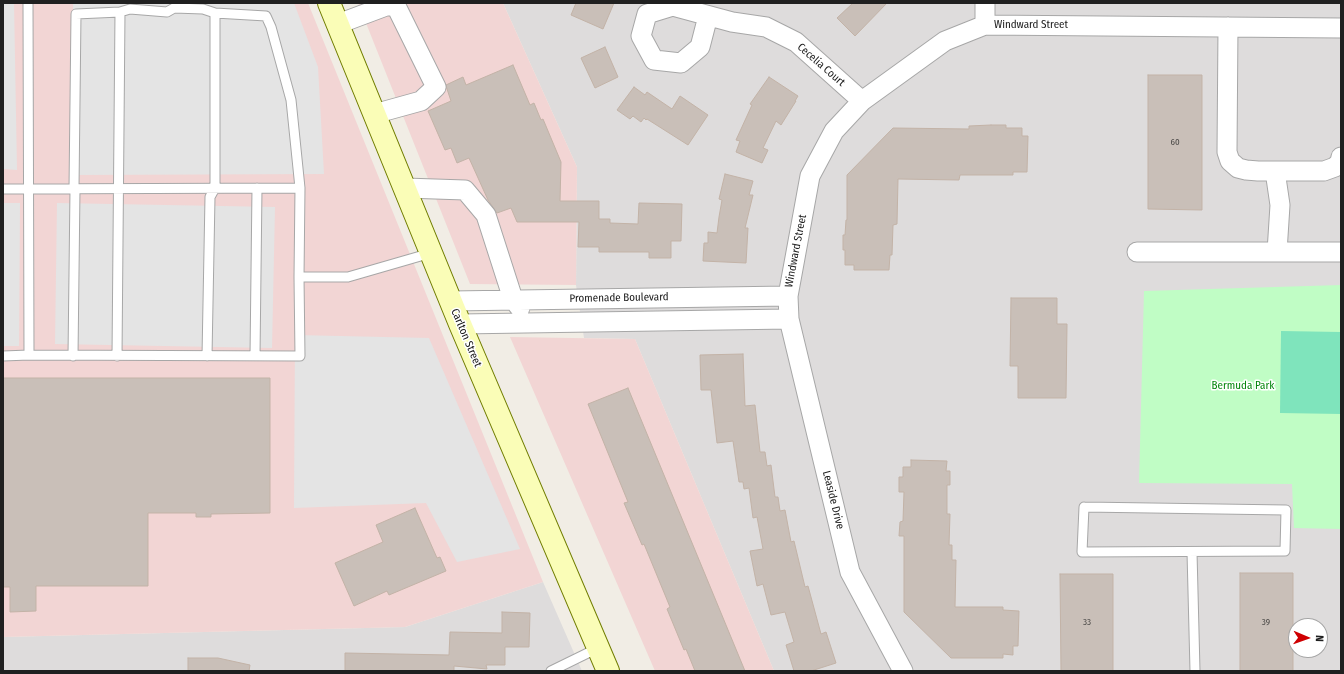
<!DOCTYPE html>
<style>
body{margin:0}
#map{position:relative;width:1344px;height:674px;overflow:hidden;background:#f1ede5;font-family:"Fira Sans Condensed",sans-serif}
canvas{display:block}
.frame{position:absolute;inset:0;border:4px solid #202020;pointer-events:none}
.north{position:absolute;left:1288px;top:618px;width:40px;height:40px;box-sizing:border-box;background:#fff;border:1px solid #a6a6a6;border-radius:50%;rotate:92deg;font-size:11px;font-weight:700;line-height:16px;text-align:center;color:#202020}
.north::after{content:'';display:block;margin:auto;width:14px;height:18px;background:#cf0002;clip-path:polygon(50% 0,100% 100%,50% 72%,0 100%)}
</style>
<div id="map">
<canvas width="1344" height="674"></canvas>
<div class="frame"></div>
<div class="north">N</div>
</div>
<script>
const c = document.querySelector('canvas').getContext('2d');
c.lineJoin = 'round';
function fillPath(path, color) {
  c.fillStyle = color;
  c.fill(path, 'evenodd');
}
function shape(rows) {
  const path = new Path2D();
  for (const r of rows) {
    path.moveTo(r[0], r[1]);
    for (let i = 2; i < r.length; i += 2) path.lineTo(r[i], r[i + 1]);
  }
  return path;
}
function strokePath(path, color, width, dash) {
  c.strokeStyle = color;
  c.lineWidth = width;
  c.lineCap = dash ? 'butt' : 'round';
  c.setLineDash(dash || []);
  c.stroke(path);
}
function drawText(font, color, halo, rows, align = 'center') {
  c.font = font + ' "Fira Sans Condensed",sans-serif';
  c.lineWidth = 3;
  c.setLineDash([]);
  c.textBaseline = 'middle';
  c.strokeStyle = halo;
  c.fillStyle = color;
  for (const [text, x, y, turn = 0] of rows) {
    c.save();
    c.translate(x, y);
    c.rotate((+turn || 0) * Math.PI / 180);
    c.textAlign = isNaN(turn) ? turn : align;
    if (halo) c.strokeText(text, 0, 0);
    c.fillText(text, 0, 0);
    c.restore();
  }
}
const residential = shape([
 [503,3,1341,3,1341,671,774,671,635,339,584,338,576,285,577,167],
 [1296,626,1320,626,1320,650,1296,650],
 [543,582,582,671,3,671,3,637,405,627]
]);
const commercial = shape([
 [3,3,308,3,543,582,405,627,3,637],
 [358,3,503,3,577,167,576,285,470,284],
 [510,337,635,339,774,671,655,671]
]);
const park = shape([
 [1341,285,1341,529,1294,528,1292,484,1139,483,1144,291]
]);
const pitch = shape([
 [1281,331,1341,332,1341,414,1280,413]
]);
const parking = shape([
 [3,3,14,3,17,170,3,169],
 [73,3,294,3,318,67,324,174,76,175],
 [3,203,20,203,19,346,3,346],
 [57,203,275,207,272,348,55,344],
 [295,335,429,338,520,549,457,562,426,503,294,508]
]);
const building = shape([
 [576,3,614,3,603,29,571,15,576,3],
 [853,3,887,3,855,36,837,18,853,3],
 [605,47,618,77,595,88,581,58,605,47],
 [513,65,530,105,534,103,541,120,543,119,561,162,560,201,599,201,599,219,610,219,610,223,638,224,639,203,682,204,681,241,671,241,671,258,649,258,649,252,599,252,599,247,578,247,579,222,517,222,511,208,497,213,488,200,469,158,457,163,451,148,445,150,428,111,451,101,447,89,446,85,463,77,466,85,513,65],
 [1148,75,1202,75,1202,210,1148,209,1148,75],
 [769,77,798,96,795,101,796,101,781,125,776,121,763,148,768,150,762,163,736,152,740,141,736,140,752,105,750,104,769,77],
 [634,87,645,95,647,92,672,109,680,96,708,115,688,145,647,119,646,120,644,118,641,122,633,116,630,119,617,110,634,87],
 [991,125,1006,125,1006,128,1022,128,1022,136,1028,136,1027,172,1013,172,1013,175,960,175,959,180,898,179,897,224,893,225,892,255,890,255,889,270,854,270,854,265,845,265,845,250,843,250,843,235,845,235,846,220,847,220,847,175,893,128,969,129,969,126,991,125],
 [725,174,753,181,749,195,753,195,745,228,748,228,746,263,703,261,704,243,708,243,708,232,717,233,719,217,722,200,719,199,725,174],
 [1011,298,1057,298,1057,324,1067,324,1066,398,1018,398,1018,366,1010,366,1011,298],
 [743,354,745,406,755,405,760,452,765,452,767,466,771,465,775,497,778,497,780,511,785,510,791,542,794,541,805,587,808,586,821,634,826,632,836,663,811,671,794,671,786,645,794,642,785,612,771,615,763,584,757,586,750,551,763,549,757,517,753,518,749,488,744,489,743,482,739,482,733,441,717,443,711,390,701,390,700,355,743,354],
 [3,378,270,378,270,513,211,514,211,517,196,517,196,513,148,513,148,586,36,586,36,611,10,612,10,587,3,587,3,378],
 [628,388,745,671,695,671,686,649,684,650,667,609,670,607,644,544,642,545,624,503,628,502,588,404,628,388],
 [911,460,947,461,946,471,950,471,950,485,947,485,947,514,950,514,949,545,952,545,952,560,956,560,955,607,1003,607,1003,610,1019,611,1018,646,1013,646,1013,655,1003,654,1003,658,951,658,904,612,904,536,899,536,900,522,903,521,904,492,899,492,899,477,903,477,903,467,911,467,911,460],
 [415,508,437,558,440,557,446,571,389,595,387,591,354,606,335,563,383,542,376,525,415,508],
 [1240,573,1293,573,1293,671,1240,671,1240,573],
 [1060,574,1113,574,1113,671,1061,671,1060,574],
 [502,612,530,613,529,647,505,647,505,665,486,665,487,669,454,666,454,671,345,671,345,653,449,655,450,632,502,633,502,612],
 [188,658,218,658,250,665,249,671,188,671,188,658]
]);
const lane = shape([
 [28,3,29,355,300,356,299,277,348,277,431,253],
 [3,189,300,188,299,277],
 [3,356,29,355],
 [73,356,75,189,74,188,76,14,120,12,130,9,167,12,174,8,203,9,215,13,266,16,271,27,291,100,300,188],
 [117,356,120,12],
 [207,356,210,197,215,188,215,13],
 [255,356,257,188],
 [1084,507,1286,510,1285,551,1082,552,1084,507],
 [1192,552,1195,671],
 [551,671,598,648]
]);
const street = shape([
 [708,16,700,47,681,63,654,60,641,36,647,14,673,6,732,22,766,27,796,42,862,101],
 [338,24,386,6,396,6,436,87,421,101,374,114],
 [985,25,985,3],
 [1228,27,1227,152,1230,161,1238,168,1246,170,1258,171,1324,171,1335,167,1340,162,1341,157],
 [1275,171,1280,205,1277,252],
 [405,188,465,190,486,215,513,299,520,308],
 [1137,252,1341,252],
 [451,301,788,296],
 [460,324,789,319],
 [903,671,850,572,789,319,788,296,810,176,834,131,862,101,945,41,985,25,1341,28]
]);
const secondary = shape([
 [329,3,460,324,608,671]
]);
const numberNames = [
 ["60",1175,142],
 ["33",1087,622],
 ["39",1266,622]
];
const streetNames = [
 ["Windward Street",1031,25],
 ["Cecelia Court",821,65,41],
 ["Windward Street",796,251,-79],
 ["Promenade Boulevard",619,298,-1],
 ["Carlton Street",466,338,67],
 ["Leaside Drive",833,500,76]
];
const parkNames = [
 ["Bermuda Park",1243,386]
];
fillPath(residential, '#dedcdc');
fillPath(commercial, '#f2d5d4');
fillPath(park, '#c0fdc5');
fillPath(pitch, '#7fe4bc');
fillPath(parking, '#e4e4e4');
fillPath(building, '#c9bfb8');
strokePath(building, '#c3b3a7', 1);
strokePath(lane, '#a7a7a7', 11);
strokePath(street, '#a7a7a7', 21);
strokePath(secondary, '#717d00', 24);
strokePath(lane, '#fff', 9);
strokePath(street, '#fff', 19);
strokePath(secondary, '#fafdb7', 22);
drawText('9px', '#4a4846', null, numberNames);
drawText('11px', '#202020', '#fff', streetNames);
drawText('11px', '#05860e', '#fff', parkNames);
</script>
